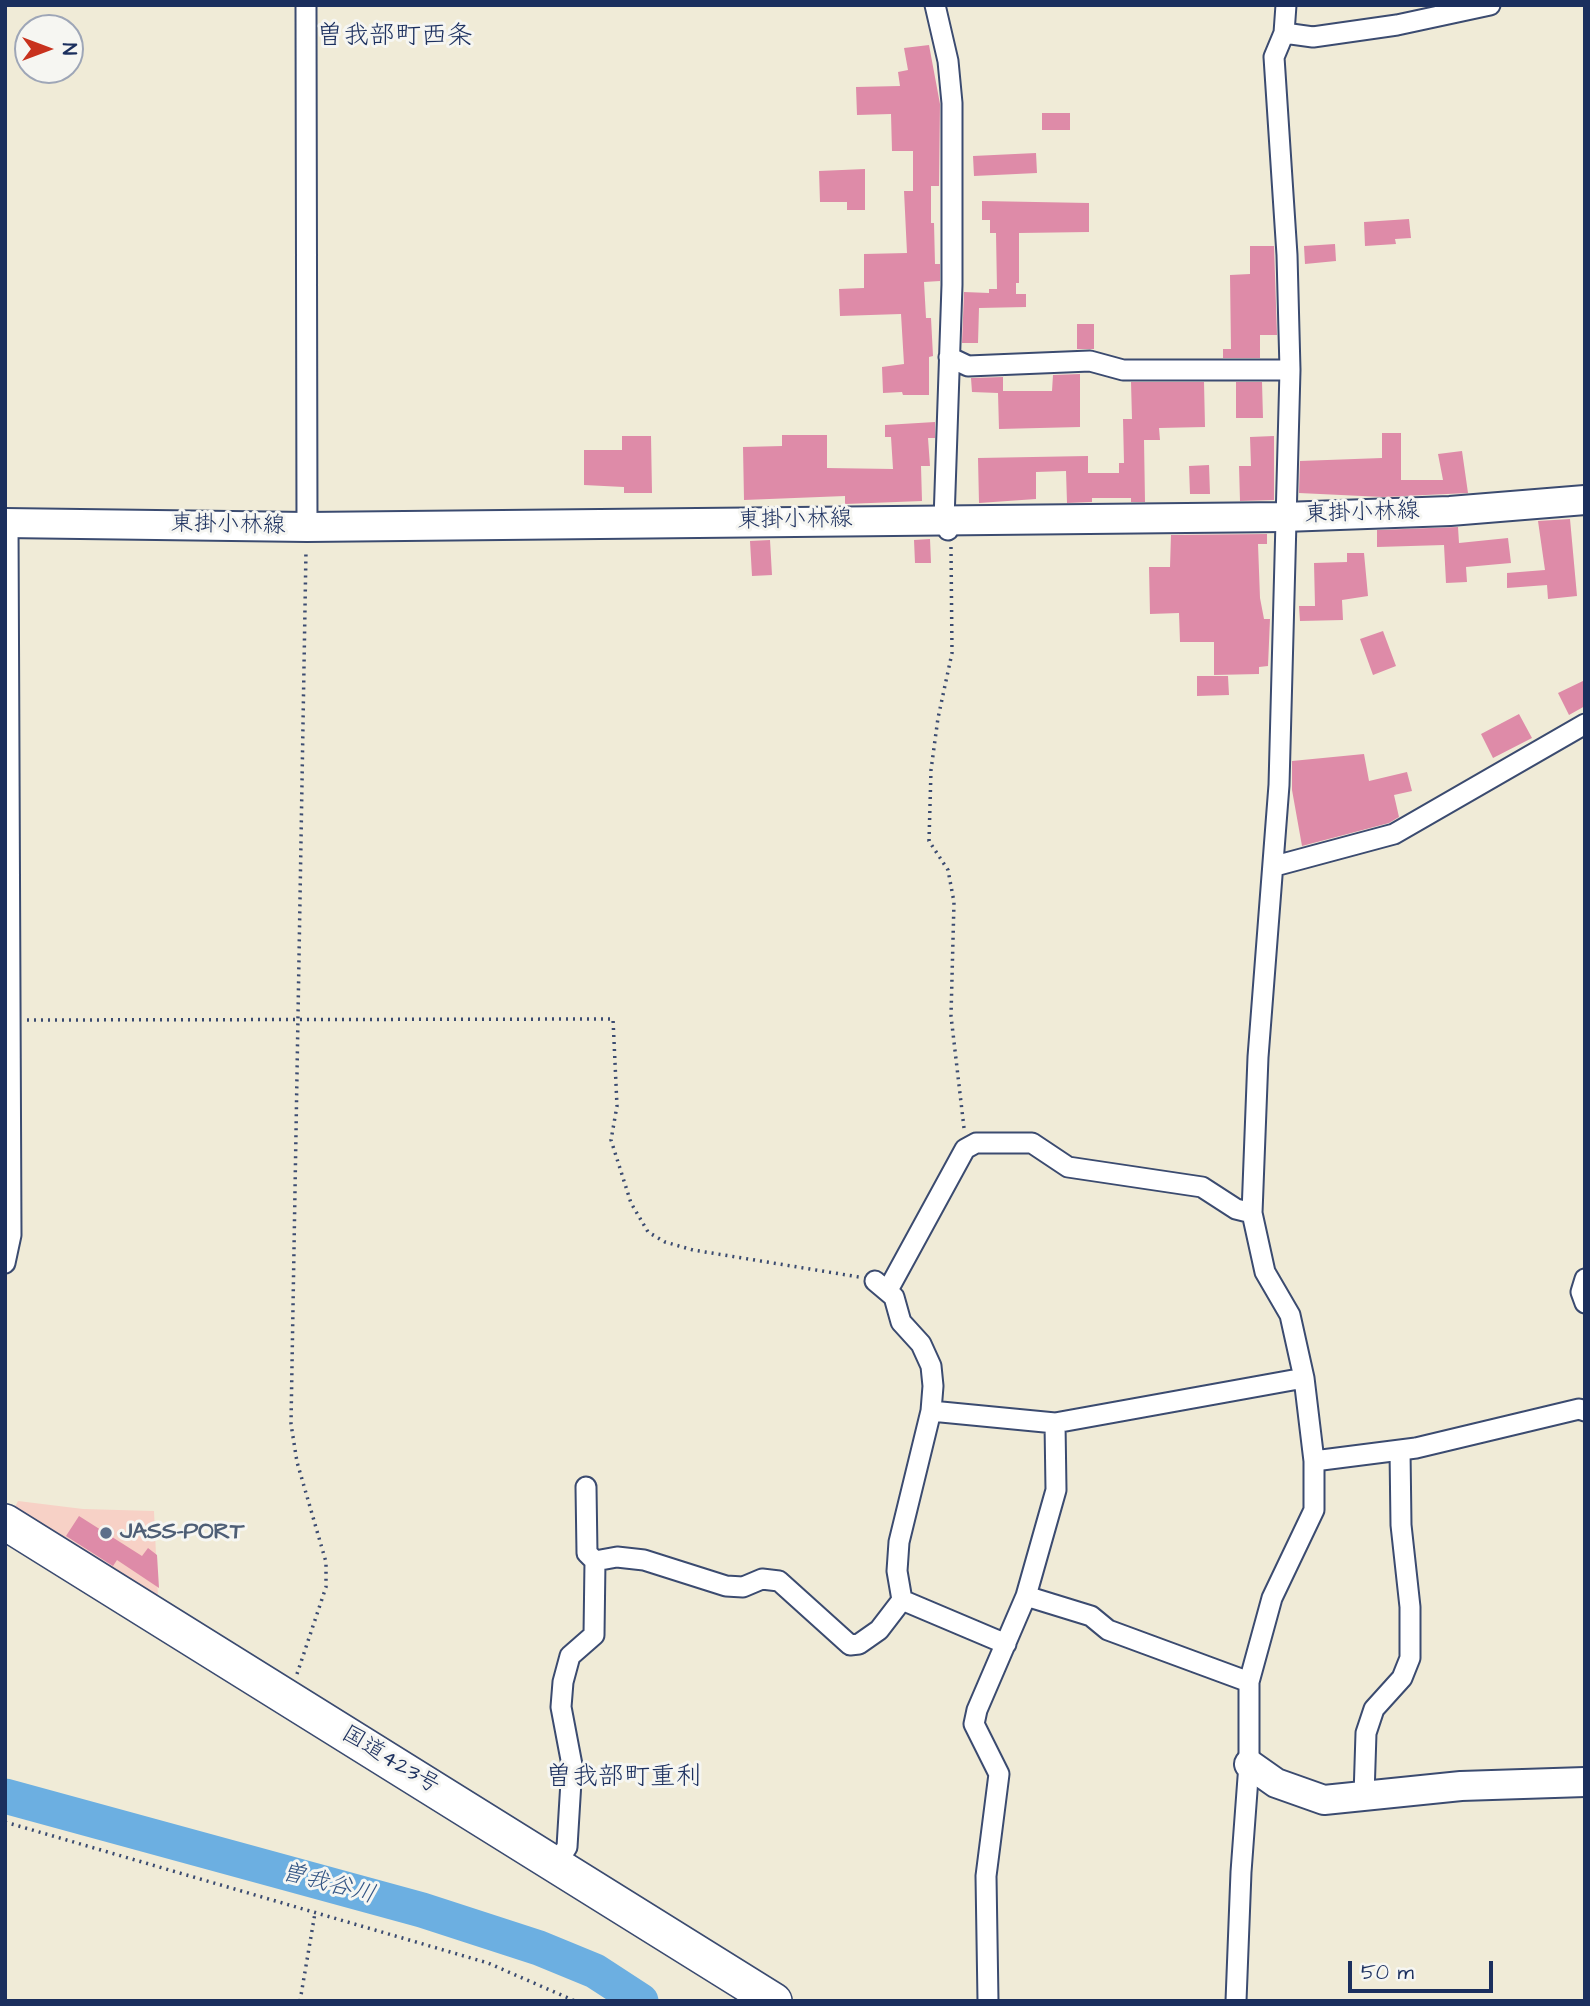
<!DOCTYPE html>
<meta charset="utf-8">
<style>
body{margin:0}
#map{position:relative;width:1590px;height:2006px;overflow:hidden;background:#f0ebd7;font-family:"Architects Daughter",sans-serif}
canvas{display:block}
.frame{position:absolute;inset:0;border:7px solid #1b2f5e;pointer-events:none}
.north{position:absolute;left:14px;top:14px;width:70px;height:70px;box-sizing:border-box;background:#f6f6f2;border:2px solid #9ea6b7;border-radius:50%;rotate:90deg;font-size:19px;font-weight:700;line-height:28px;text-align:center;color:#1b2f5e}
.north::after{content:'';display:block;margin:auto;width:24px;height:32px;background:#c8321e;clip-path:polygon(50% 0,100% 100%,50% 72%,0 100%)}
.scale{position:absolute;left:1348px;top:1961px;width:145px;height:32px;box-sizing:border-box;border:4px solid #1b2f5e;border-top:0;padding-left:9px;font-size:21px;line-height:24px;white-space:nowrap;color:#1b2f5e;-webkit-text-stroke:5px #f6f6f2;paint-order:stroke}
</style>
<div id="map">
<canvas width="1590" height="2006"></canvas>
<div class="frame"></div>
<div class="north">N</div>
<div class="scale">50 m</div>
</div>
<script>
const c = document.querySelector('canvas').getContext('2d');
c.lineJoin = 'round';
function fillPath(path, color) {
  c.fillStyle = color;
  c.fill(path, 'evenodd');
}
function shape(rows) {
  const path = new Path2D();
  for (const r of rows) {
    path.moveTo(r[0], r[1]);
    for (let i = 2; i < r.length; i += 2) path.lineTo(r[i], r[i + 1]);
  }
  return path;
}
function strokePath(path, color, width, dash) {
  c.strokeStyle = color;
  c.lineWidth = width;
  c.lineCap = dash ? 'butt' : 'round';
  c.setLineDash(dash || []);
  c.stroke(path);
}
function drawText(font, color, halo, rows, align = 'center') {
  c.font = font + ' "Architects Daughter","Klee One",sans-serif';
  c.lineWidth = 6;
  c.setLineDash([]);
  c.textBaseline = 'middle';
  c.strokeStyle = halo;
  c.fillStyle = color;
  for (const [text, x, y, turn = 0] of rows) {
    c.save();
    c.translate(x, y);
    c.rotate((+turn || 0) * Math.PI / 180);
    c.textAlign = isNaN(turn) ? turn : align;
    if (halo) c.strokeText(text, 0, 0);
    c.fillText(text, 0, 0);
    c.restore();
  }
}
const built = shape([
 [18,1501,83,1509,154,1511,158,1598,15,1507]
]);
const river = shape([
 [5,1796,422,1910,539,1948,595,1971,641,2001]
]);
const building = shape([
 [929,45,940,104,939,186,931,186,931,223,934,223,935,264,940,264,940,281,924,282,926,318,931,318,933,356,929,357,929,395,903,395,902,392,883,393,882,367,904,364,901,314,840,316,839,289,864,288,864,254,907,253,904,191,913,191,913,151,892,151,891,114,857,115,856,87,900,86,898,72,908,70,904,48],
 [1042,113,1070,113,1070,130,1042,130],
 [1036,153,1037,173,974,176,973,156],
 [865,169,865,210,847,210,847,202,820,202,819,171],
 [982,201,1089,203,1089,232,1019,233,1019,283,1016,283,1016,294,1026,294,1026,307,979,308,978,343,962,343,964,292,989,293,989,289,997,289,996,233,990,233,990,220,982,220],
 [1409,219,1411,238,1395,239,1396,244,1365,246,1364,222],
 [1335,244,1336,261,1305,264,1304,246],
 [1250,246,1274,246,1277,335,1260,335,1260,358,1223,358,1223,349,1231,349,1230,275,1250,274],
 [1077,324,1094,324,1094,349,1077,349],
 [1080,374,1080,427,999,429,998,393,972,392,971,378,1003,377,1003,391,1052,391,1053,375],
 [1131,382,1204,382,1205,427,1159,428,1160,440,1144,440,1145,502,1131,502,1131,498,1092,498,1092,502,1067,503,1066,471,1036,472,1036,499,979,503,978,458,1088,456,1088,473,1119,473,1119,463,1124,463,1123,419,1132,419],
 [1236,382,1262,382,1263,418,1236,418],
 [935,422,935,438,928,438,930,466,921,466,922,501,845,504,845,496,744,500,743,447,782,446,782,435,827,435,827,468,893,469,891,437,885,437,885,425],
 [1382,433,1401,433,1401,480,1443,480,1438,454,1462,451,1468,493,1383,497,1299,493,1300,461,1382,458],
 [622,436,651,436,652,493,624,493,624,487,584,485,584,450,622,450],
 [1274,436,1274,500,1240,501,1239,466,1251,466,1250,437],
 [1209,465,1210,494,1190,494,1189,466],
 [1570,519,1577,596,1548,599,1547,585,1507,588,1507,573,1545,570,1538,521],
 [1458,527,1459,543,1508,538,1511,563,1466,567,1467,582,1446,583,1444,545,1377,547,1377,530],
 [1267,534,1267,544,1258,544,1260,598,1264,619,1270,619,1268,666,1259,667,1259,674,1214,675,1214,642,1180,642,1179,613,1150,614,1149,567,1170,567,1171,535],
 [930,539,931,563,915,563,914,540],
 [770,540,772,575,752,576,750,541],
 [1347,553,1364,553,1368,596,1342,600,1343,620,1300,621,1299,606,1315,606,1314,563,1347,562],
 [1383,631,1396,666,1373,675,1360,639],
 [1197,676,1228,676,1229,695,1197,696],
 [1585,680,1585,706,1569,715,1558,693],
 [1519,714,1532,738,1493,758,1481,734],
 [1364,754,1369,781,1407,772,1412,791,1394,795,1399,817,1389,823,1302,846,1292,790,1292,761],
 [79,1516,142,1556,148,1548,157,1555,159,1588,117,1560,113,1566,66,1536]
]);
const path = shape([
 [951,547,952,653,938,718,931,770,929,841,948,870,954,902,951,1016,964,1128],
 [27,1020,613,1019,617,1106,611,1140,631,1203,648,1232,665,1242,693,1250,859,1277],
 [297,1674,326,1587,326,1562,297,1462,291,1424,306,550],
 [5,1822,488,1963,575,2001],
 [300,2001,315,1913]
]);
const street = shape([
 [306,5,307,527],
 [935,5,948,61,952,103,952,285,944,520,948,530],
 [1284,33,1313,37,1397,25,1490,5],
 [949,357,968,366,1090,361,1123,370,1290,370],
 [1275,866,1394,834,1585,724],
 [5,1263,11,1235,8,523],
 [1585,1279,1581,1292,1585,1303],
 [875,1281,894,1297,901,1322,921,1344,931,1366,933,1386,931,1411,899,1542,897,1571,902,1600,1006,1644],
 [888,1290,965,1149,976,1143,1032,1143,1068,1167,1202,1187,1236,1209,1252,1213],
 [931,1411,1055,1423,1304,1378],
 [1314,1461,1416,1448,1579,1409,1585,1411],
 [595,1561,617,1557,644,1560,726,1586,743,1587,762,1579,779,1581,850,1645,859,1644,879,1630,902,1600],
 [1026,1596,1091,1616,1108,1630,1249,1682],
 [1364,1796,1366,1733,1374,1709,1402,1678,1410,1658,1410,1607,1401,1525,1400,1450],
 [556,1864,567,1847,572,1765,561,1707,563,1682,570,1656,594,1635,595,1561,587,1553,586,1487],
 [988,2001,986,1876,999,1774,974,1724,977,1710,1026,1596,1056,1490,1055,1423],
 [1236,2001,1241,1872,1249,1764,1249,1682,1272,1598,1314,1510,1314,1461,1304,1378,1290,1315,1265,1272,1252,1213,1258,1057,1279,785,1290,370,1287,255,1274,57,1284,33,1286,5]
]);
const secondary = shape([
 [5,523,307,527,1284,517,1450,511,1585,500],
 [1249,1764,1276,1783,1324,1800,1461,1786,1585,1782]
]);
const highway = shape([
 [5,1522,774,2001]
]);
const markers = [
 [106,1533,7,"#5c6f8a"]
];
const streetNames = [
 ["東掛小林線",1362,514,-2],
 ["東掛小林線",795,521,-1],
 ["東掛小林線",228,526,1],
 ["国道423号",390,1761,31]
];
const serviceNames = [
 ["JASS-PORT",120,1533]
];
const waterNames = [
 ["曽我谷川",328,1885,15]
];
const quarterNames = [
 ["曽我部町西条",395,38],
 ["曽我部町重利",624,1779]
];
fillPath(built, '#f7d1c6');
strokePath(river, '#6cafe1', 35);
fillPath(building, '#de8ba8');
strokePath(street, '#3b4b70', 23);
strokePath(secondary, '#3b4b70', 32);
strokePath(highway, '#3b4b70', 38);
strokePath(path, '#3b4b70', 3.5, [2, 5]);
strokePath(street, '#fff', 19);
strokePath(secondary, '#fff', 28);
strokePath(highway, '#fff', 35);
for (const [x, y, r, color] of markers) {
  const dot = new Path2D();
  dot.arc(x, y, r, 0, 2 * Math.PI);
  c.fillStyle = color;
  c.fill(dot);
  strokePath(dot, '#f6f6f2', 2.5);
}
drawText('23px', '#1b2f5e', '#f6f6f2', streetNames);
drawText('bold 23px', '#4e5e75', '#f6f6f2', serviceNames, 'left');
drawText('italic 24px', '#335585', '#f6f6f2', waterNames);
drawText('26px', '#1b2f5e', '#f6f6f2', quarterNames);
</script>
